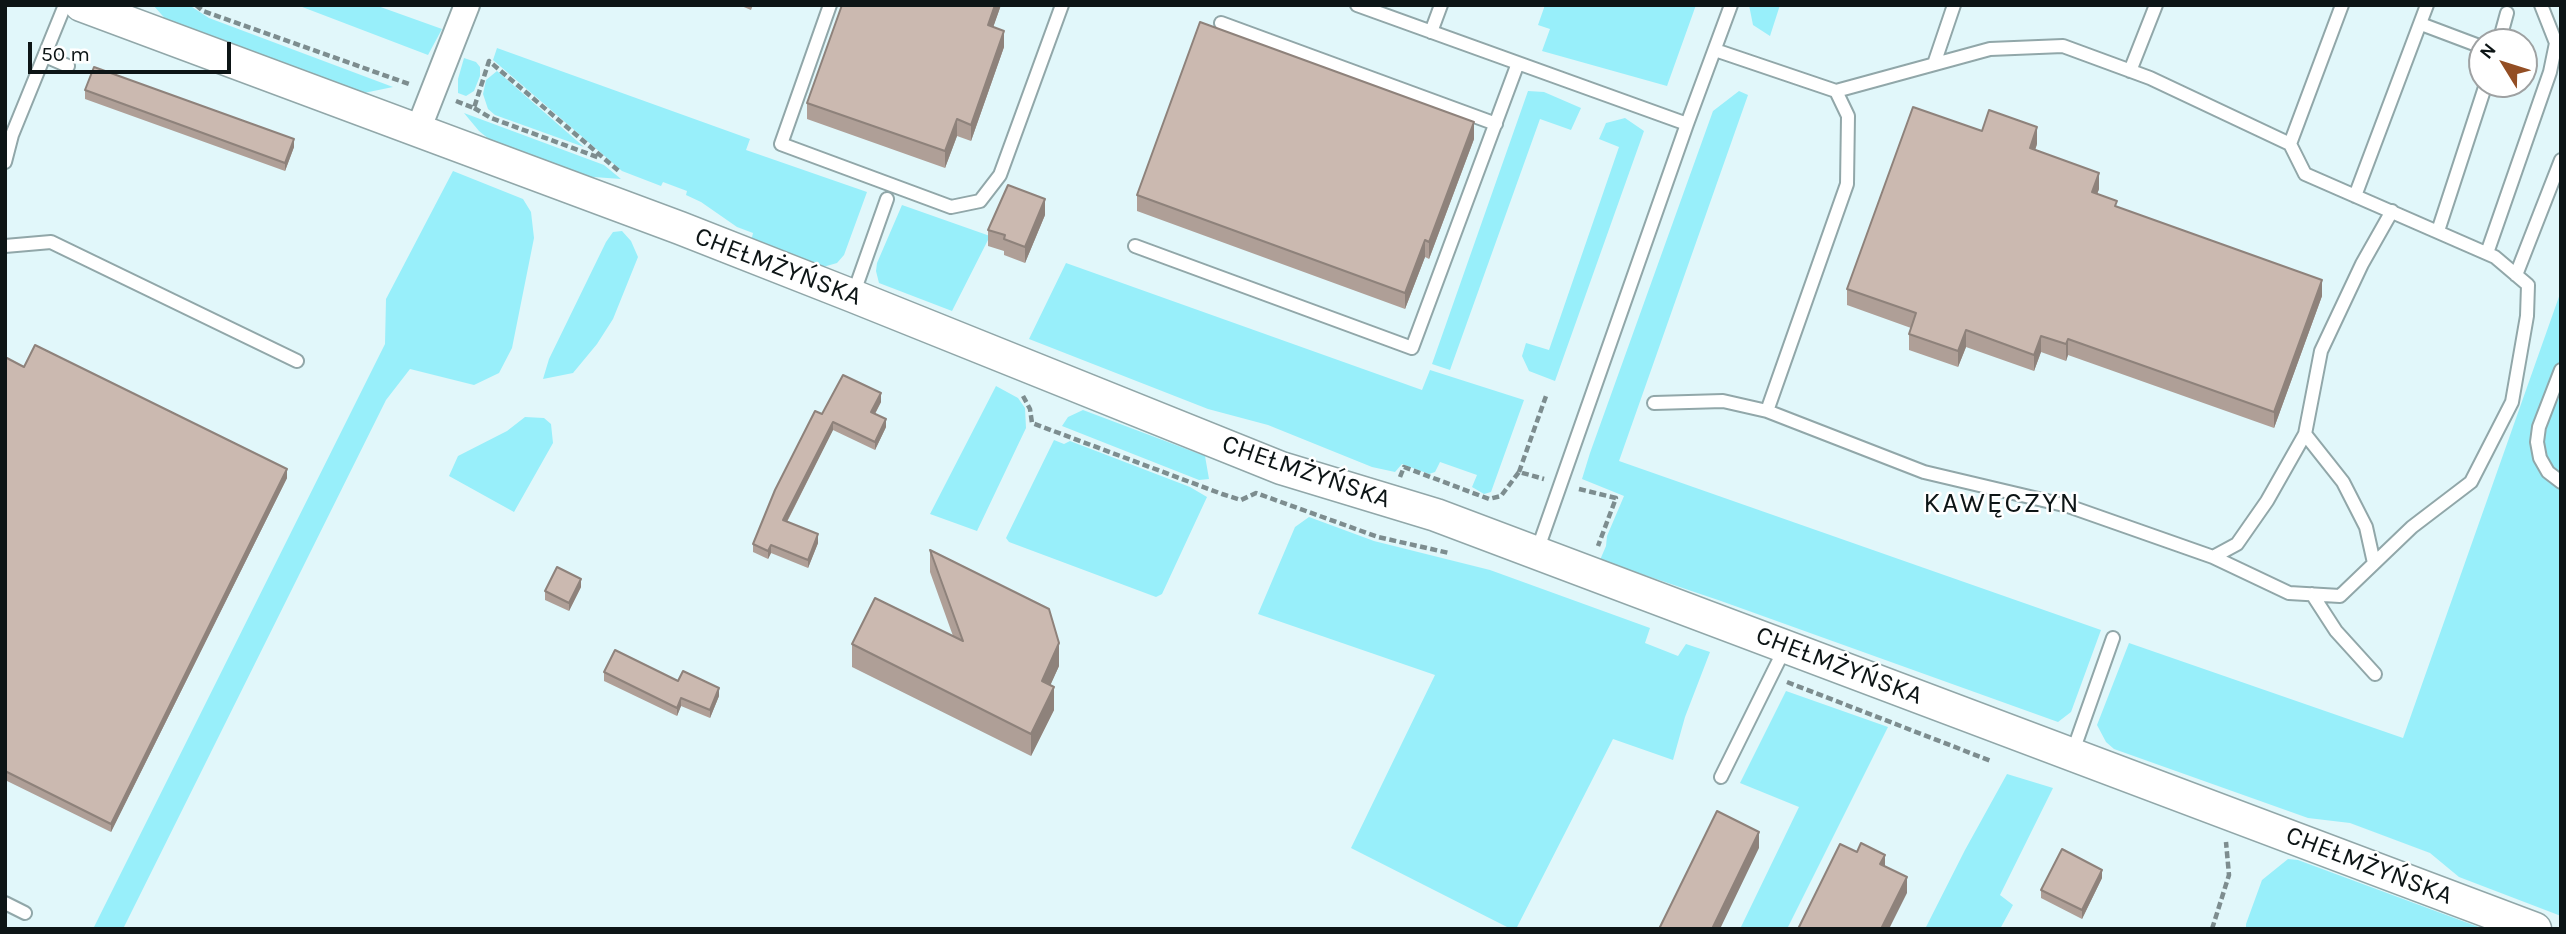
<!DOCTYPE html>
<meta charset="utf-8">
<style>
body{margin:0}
#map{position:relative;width:2566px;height:934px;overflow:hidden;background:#e1f7fa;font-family:Karla,sans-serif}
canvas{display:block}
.frame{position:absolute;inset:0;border:7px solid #0d1516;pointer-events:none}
.north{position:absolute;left:2468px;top:28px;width:70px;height:70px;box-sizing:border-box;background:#fff;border:2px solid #9ea1a2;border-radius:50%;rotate:308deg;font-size:19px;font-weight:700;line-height:28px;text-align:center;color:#0d1516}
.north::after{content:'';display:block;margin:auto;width:24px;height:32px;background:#934e24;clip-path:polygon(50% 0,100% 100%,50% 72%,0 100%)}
.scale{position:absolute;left:28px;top:42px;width:203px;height:32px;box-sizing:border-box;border:4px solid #0d1516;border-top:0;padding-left:9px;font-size:21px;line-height:24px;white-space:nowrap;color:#0d1516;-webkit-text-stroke:5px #fff;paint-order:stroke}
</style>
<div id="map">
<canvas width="2566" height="934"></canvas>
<div class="frame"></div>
<div class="north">N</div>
<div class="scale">50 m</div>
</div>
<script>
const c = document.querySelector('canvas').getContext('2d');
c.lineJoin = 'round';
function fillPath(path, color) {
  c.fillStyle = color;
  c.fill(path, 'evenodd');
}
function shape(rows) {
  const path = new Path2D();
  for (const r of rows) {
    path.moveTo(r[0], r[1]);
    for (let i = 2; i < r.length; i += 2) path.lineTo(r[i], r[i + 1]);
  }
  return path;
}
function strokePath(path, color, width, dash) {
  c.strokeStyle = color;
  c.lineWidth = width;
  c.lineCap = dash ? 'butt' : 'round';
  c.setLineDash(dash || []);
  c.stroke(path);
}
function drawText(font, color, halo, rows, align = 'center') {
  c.font = font + ' Karla,sans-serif';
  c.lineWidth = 5;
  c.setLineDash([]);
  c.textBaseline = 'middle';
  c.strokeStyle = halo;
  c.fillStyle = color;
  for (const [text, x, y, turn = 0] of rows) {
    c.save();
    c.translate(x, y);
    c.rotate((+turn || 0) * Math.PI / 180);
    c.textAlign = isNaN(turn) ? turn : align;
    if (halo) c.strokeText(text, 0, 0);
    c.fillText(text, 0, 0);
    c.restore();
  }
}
const green = shape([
 [153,5,189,5,209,18,393,87,359,94,169,23],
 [297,5,375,5,442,29,428,55],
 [1545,5,1696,5,1667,86,1542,51,1550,29,1538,25],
 [1749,5,1780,5,1770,36,1753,25],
 [497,48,750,139,746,150,867,192,844,255,837,263,823,267,751,242,753,233,737,227,701,202,686,195,687,191,663,182,661,186,622,171,493,60],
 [464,58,476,62,480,67,480,76,474,91,466,96,458,93,458,79],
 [497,71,584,147,495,115,488,109,483,94,486,80],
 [1528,91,1544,92,1581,108,1571,130,1540,119,1450,370,1432,364],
 [1739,91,1748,95,1619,461,2101,630,2071,712,2058,722,1721,601,1600,560,1606,546,1607,536,1624,496,1582,479,1590,453,1713,111],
 [464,113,604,165,621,179,580,176,495,144,479,131],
 [1625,118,1644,131,1555,381,1529,371,1522,356,1526,343,1549,350,1619,147,1599,139,1606,123],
 [453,171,523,199,531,212,534,238,512,348,499,373,474,385,410,369,386,400,123,929,93,929,385,344,386,299],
 [902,205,990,236,952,311,879,283,876,271,877,263],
 [622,231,631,241,638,257,613,319,597,344,573,373,543,379,549,359,606,242,613,232],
 [1066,263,1422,390,1430,370,1524,400,1491,492,1484,494,1472,487,1477,475,1440,462,1435,472,1429,474,1402,464,1395,472,1372,467,1268,425,1208,409,1029,339],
 [2561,291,2561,361,2538,409,2530,438,2533,460,2550,481,2561,487,2561,916,2459,877,2430,853,2350,823,2308,818,2114,749,2106,742,2097,725,2129,643,2403,738],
 [2561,380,2561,475,2548,461,2542,439,2549,410],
 [996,386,1018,398,1025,408,1026,428,977,531,930,514],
 [1083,410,1205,456,1209,479,1199,480,1062,426,1068,417],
 [525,417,544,418,551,424,553,443,514,512,449,476,458,456,507,431],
 [1054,440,1064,444,1070,441,1190,487,1207,497,1162,594,1156,597,1009,542,1006,538],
 [1309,517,1374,541,1490,570,1650,628,1645,643,1678,656,1686,644,1710,652,1685,717,1673,760,1613,739,1516,929,1511,929,1351,848,1435,675,1258,614,1295,527],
 [1786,691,1888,727,1787,929,1740,929,1799,807,1740,783],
 [2007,774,2053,788,2000,895,2013,905,2000,929,1925,929,1965,850],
 [2288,859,2298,860,2484,929,2246,929,2246,924,2262,880]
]);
const path = shape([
 [196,5,203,11,412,85],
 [456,101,474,108,489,61,620,172],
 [474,108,491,118,600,158],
 [1023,396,1030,409,1032,423,1222,494,1241,500,1256,493,1378,537,1449,553],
 [1519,472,1546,396],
 [1400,477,1404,467,1489,499,1501,496,1519,472,1544,479],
 [1579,489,1616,498,1598,546],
 [1787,682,1991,761],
 [2212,929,2229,875,2226,842]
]);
const service = shape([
 [830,5,781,144,951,207,980,201,1000,175,1062,5],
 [1357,5,1687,124],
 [1221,23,1496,124],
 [2421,24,2482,47],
 [1431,32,1441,5],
 [2499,42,2507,13],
 [1715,50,1836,91,1990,49,2063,46,2150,78,2290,144,2305,174,2495,257,2528,285,2527,316,2512,402,2471,482,2412,527,2340,596,2289,593,2213,557,2068,506,1924,472,1767,411,1847,184,1848,116,1836,91],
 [45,56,68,66],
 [1934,64,1954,5],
 [2130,71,2156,5],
 [2290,144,2342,5],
 [5,162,12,135,65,5],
 [2355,196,2427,5],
 [2438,231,2486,84],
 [5,246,51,242,297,361],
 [1135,246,1412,348,1518,63],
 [2487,253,2550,72,2556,43,2541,5],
 [2516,275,2561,160],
 [853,295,887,199],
 [2561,370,2539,427,2537,442,2540,458,2548,472,2561,482],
 [1654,403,1723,401,1767,411],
 [2305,434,2343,482,2366,527,2374,563],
 [1536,554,1687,124,1731,5],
 [2213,557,2237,544,2267,501,2305,434,2321,351,2362,264,2392,211],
 [2312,594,2336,631,2375,674],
 [2072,754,2113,638],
 [1721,777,1786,646],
 [5,903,25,913]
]);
const minor = shape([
 [418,130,467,5]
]);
const tertiary = shape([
 [81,5,680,228,853,296,1281,468,1436,515,2535,929]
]);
const wall = shape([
 [739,5,753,5,751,10],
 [842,5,1001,5,993,27,1004,47,971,141,957,136,945,168,807,119,807,103],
 [85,90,294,147,285,171,85,99],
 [1474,139,1429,259,1425,257,1405,309,1137,211,1137,195],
 [2037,144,2035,150,2099,189,2097,194,2117,207,2322,296,2274,428,2068,355,2066,361,2041,352,2034,371,1966,347,1958,367,1909,350,1909,334,1911,328,1847,305,1847,289],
 [1045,215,1025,263,1004,255,1004,251,988,246,988,230],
 [5,357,24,367,287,478,111,832,5,780],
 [881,402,875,414,886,427,875,450,833,430,787,522,818,543,808,568,771,553,768,559,753,552,753,544,822,414],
 [930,550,1059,666,1050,685,1054,710,1031,756,852,667,852,644,953,636,930,572],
 [581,587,569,611,545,600,545,591],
 [604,672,678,681,719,696,710,718,681,706,677,716,604,681],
 [2102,878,2082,919,2041,898,2041,890]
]);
const shadedWall = shape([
 [995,5,1001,5,988,42,988,25],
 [1004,31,1004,47,971,141,971,125],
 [957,119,957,136,945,168,945,151],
 [1474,122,1474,139,1429,259,1429,242],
 [2037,127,2037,144,2030,165,2030,148],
 [294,139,294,147,285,171,285,163],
 [2099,173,2099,189,2092,208,2092,192],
 [1045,199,1045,215,1025,263,1025,247],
 [1425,240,1425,257,1405,309,1405,293],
 [2322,280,2322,296,2274,428,2274,412],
 [1966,330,1966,347,1958,367,1958,351],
 [2041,336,2041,352,2034,371,2034,355],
 [2068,339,2068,355,2066,361,2066,344],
 [881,393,881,402,871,421,871,412],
 [886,419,886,427,875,450,875,442],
 [833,422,833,430,783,529,783,520],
 [287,469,287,478,111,832,111,824],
 [818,534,818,543,808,568,808,560],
 [771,545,771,553,768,559,768,551],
 [581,579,581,587,569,611,569,603],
 [1059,643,1059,666,1042,704,1042,681],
 [1054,687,1054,710,1031,756,1031,734],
 [719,688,719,696,710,718,710,710],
 [681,698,681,706,677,716,677,708],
 [1759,832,1759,848,1720,929,1712,929],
 [1885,855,1885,871,1880,864],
 [2102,870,2102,878,2082,919,2082,910],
 [1907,877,1907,893,1889,929,1881,929]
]);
const building = shape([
 [842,5,995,5,988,25,1004,31,971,125,957,119,945,151,807,103,842,5],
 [1200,22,1474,122,1429,242,1425,240,1405,293,1137,195,1200,22],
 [94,67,294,139,285,163,85,90,94,67],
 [1913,107,1982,131,1989,110,2037,127,2030,148,2099,173,2092,192,2117,201,2115,206,2322,280,2274,412,2068,339,2066,344,2041,336,2034,355,1966,330,1958,351,1909,334,1916,313,1847,289,1913,107],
 [1008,185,1045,199,1025,247,1004,239,1005,235,988,230,1008,185],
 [35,345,287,469,111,824,5,771,5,357,24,367,35,345],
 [843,375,881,393,871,412,886,419,875,442,833,422,783,520,818,534,808,560,771,545,768,551,753,544,775,490,815,411,822,414,843,375],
 [930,550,1049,609,1059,643,1042,681,1054,687,1031,734,852,644,875,598,963,641,930,550],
 [557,567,581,579,569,603,545,591,557,567],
 [615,650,678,681,683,671,719,688,710,710,681,698,677,708,604,672,615,650],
 [1717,811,1759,832,1712,929,1659,929,1717,811],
 [1861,843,1885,855,1880,864,1907,877,1881,929,1798,929,1840,844,1857,852,1861,843],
 [2062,849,2102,870,2082,910,2041,890,2062,849]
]);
const streetNames = [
 ["CHEŁMŻYŃSKA",778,267,21],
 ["CHEŁMŻYŃSKA",1306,472,19],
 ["CHEŁMŻYŃSKA",1839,666,21],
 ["CHEŁMŻYŃSKA",2369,866,21]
];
const neighbourhoodNames = [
 ["KAWĘCZYN",2002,504]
];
fillPath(green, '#98effa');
strokePath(service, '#91a7a9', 16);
strokePath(minor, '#91a7a9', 28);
strokePath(tertiary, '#91a7a9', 35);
strokePath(path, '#7d8d8f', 4.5, [7, 3.5]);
strokePath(service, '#fff', 12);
strokePath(minor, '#fff', 24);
strokePath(tertiary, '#fff', 32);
fillPath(wall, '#af9f97');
fillPath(shadedWall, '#8e827b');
fillPath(building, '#cbb9b0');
strokePath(building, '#8e827b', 2);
drawText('26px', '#0d1516', '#fff', streetNames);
c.letterSpacing = '2px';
drawText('28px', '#0d1516', '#fff', neighbourhoodNames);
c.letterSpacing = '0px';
</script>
